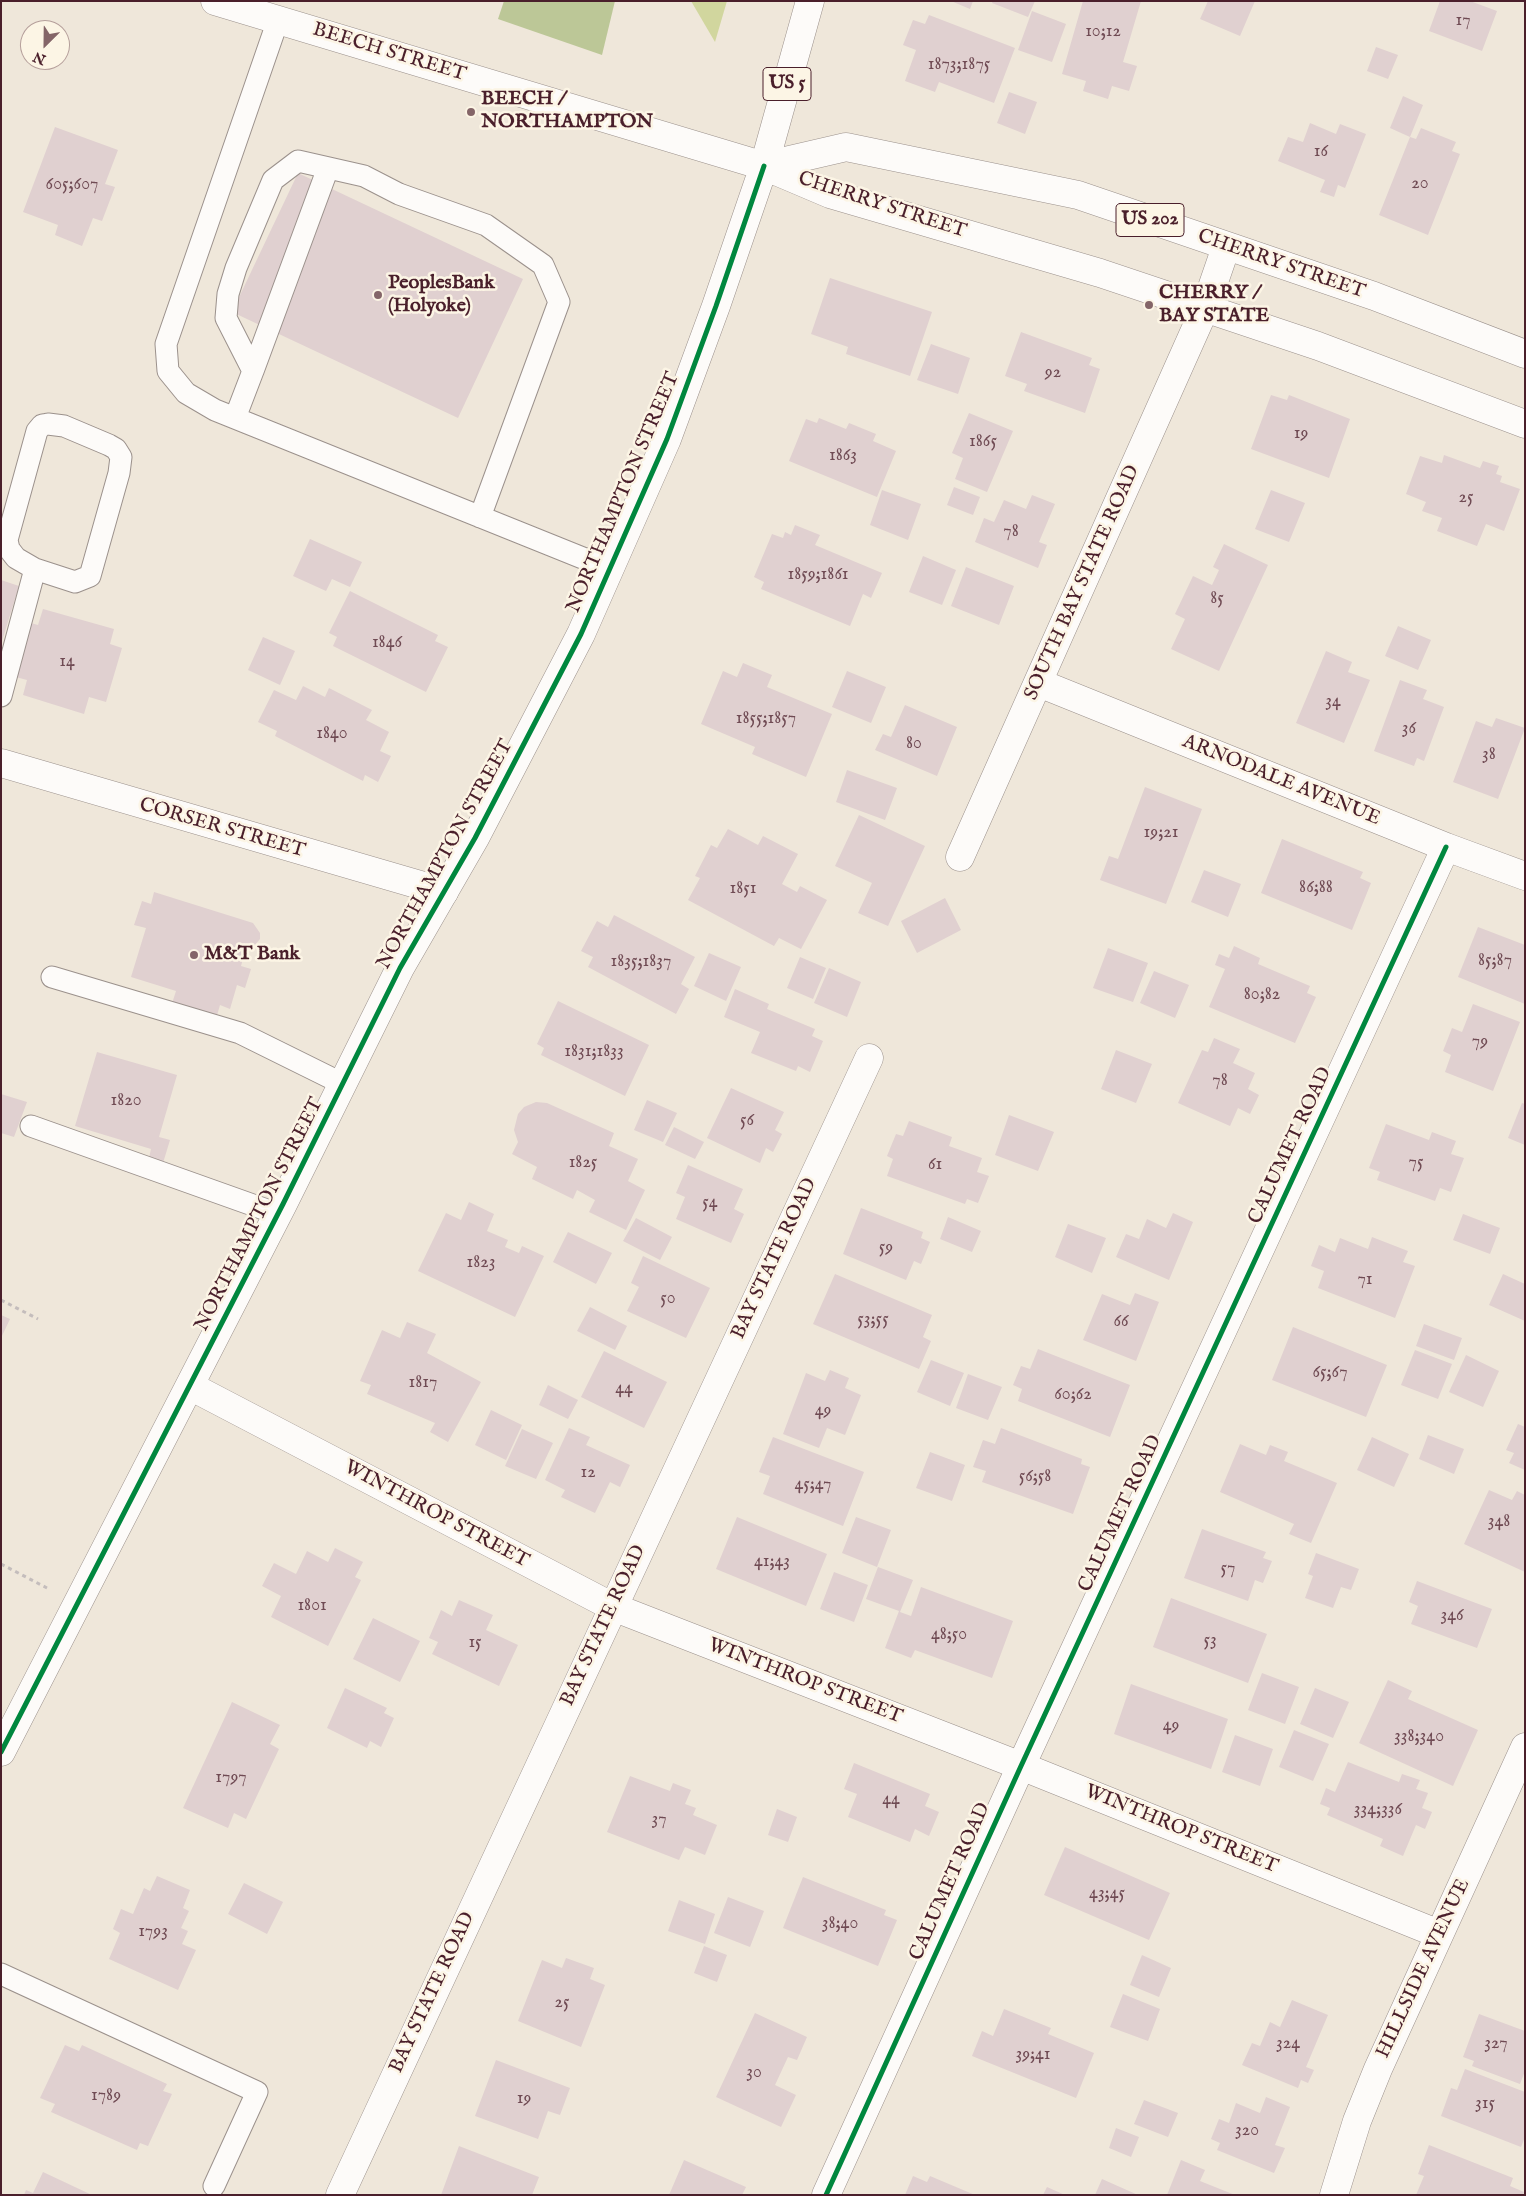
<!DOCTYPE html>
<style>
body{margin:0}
#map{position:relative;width:1526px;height:2196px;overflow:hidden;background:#efe7da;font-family:"IM FELL English",serif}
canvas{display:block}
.frame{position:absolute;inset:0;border:2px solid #4a1f2b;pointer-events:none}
.north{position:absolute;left:20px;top:20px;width:50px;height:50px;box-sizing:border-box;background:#fcf5e5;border:1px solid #b59f9b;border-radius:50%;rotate:203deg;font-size:14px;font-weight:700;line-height:20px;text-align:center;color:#4a1f2b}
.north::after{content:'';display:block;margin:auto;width:18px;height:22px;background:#846568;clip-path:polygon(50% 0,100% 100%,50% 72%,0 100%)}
</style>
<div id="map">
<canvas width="1526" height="2196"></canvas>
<div class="frame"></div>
<div class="north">N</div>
</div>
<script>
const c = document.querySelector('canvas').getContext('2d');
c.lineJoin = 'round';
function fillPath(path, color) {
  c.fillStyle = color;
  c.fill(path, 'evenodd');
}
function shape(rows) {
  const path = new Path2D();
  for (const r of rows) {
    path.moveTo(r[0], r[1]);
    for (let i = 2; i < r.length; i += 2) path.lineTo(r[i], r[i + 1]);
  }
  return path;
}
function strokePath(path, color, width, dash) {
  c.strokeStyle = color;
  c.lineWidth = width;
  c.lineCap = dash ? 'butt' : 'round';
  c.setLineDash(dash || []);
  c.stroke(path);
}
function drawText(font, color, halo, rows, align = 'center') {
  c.font = font + ' "IM FELL English",serif';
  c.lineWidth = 5;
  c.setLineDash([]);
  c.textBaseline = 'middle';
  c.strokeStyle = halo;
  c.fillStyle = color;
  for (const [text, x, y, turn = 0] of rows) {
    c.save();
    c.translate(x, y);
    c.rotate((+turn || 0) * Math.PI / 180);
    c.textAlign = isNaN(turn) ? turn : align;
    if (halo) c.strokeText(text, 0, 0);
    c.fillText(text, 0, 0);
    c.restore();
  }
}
const green = shape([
 [691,1,727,1,715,42]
]);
const forest = shape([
 [504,1,615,1,602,55,498,19]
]);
const building = shape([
 [951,1,973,1,970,9],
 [993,1,1035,1,1028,17,992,3],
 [1083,1,1141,1,1123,62,1137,66,1129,91,1112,86,1108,99,1083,91,1086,81,1062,74],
 [1208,1,1255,1,1240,36,1200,19],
 [1440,1,1470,1,1497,11,1482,51,1429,31],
 [1032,11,1066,24,1052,62,1018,50],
 [929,15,1015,48,994,103,939,82,935,92,905,81,916,50,903,45,913,20,925,24],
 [1376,47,1398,55,1388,79,1367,71],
 [1009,92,1037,102,1025,134,997,123],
 [1403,96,1423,105,1410,137,1416,139,1421,128,1456,142,1452,151,1460,154,1428,235,1379,215,1410,137,1390,128],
 [1310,123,1336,134,1340,124,1366,134,1345,188,1338,185,1334,197,1320,192,1325,180,1278,161,1288,137,1303,142],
 [55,127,118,150,105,184,115,187,102,221,93,218,82,246,55,235,58,225,23,212],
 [298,173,523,279,458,418,232,312],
 [830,278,932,312,910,376,846,354,848,347,811,334],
 [1021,332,1092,358,1089,365,1100,369,1085,413,1024,391,1027,384,1005,376],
 [931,344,970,358,958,394,917,380],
 [1271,395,1287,400,1289,395,1350,419,1329,478,1251,449],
 [969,413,1013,431,987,492,955,479,963,458,952,453],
 [819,418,846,429,849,423,876,434,873,441,896,451,877,497,789,461,806,419,817,423],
 [1444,455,1480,468,1483,461,1499,466,1496,474,1502,476,1500,482,1520,489,1504,531,1486,524,1477,546,1437,531,1442,518,1422,511,1426,502,1406,494,1420,456,1442,463],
 [954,487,980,497,973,515,947,505],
 [882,490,921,504,908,540,870,525],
 [1271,490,1305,503,1289,542,1255,529],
 [1032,495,1055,504,1039,542,1047,545,1038,568,975,542,984,518,994,522,1004,500,1026,509],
 [795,525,820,535,815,545,882,573,871,598,863,594,850,626,761,589,764,582,754,577,772,534,783,538,785,532,791,535],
 [310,539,362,562,350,587,332,579,326,591,293,576],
 [1224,544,1268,565,1219,671,1171,649,1185,619,1175,614,1193,576,1212,585,1219,570,1213,567],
 [923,556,956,570,942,605,909,592],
 [966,567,1014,586,999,625,951,606],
 [1,580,19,586,2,641,1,641],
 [350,591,438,635,435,641,448,647,426,692,333,646,337,637,329,633],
 [43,609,114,629,110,644,122,648,106,702,89,697,84,714,23,695,27,680,12,676,27,622,38,625],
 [1398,626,1431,640,1418,670,1385,656],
 [263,637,295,651,280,685,248,670],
 [1326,651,1352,662,1348,672,1370,680,1344,743,1296,723],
 [743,663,772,675,767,687,832,714,806,777,752,754,755,747,701,724,723,671,737,677],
 [847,671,886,687,871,723,832,707],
 [1400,680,1427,690,1423,699,1444,707,1424,761,1417,758,1414,766,1374,751],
 [303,686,325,697,329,688,372,710,366,720,389,732,380,751,391,756,378,782,365,775,363,781,275,736,277,731,258,722,274,690,296,700],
 [905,705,957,727,937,776,875,750,883,734,891,737],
 [1496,718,1525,728,1498,799,1453,782,1476,721,1492,727],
 [847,770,897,788,885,820,836,802],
 [1145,787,1202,809,1166,904,1100,880,1109,856,1118,859],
 [859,815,925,846,888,926,858,913,872,883,835,866],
 [728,829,758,845,763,836,798,854,782,884,797,892,800,886,827,900,801,949,779,938,774,946,688,900,700,878,695,876,711,845,717,848],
 [1282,839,1363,872,1360,878,1371,883,1352,930,1261,893],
 [1204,870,1241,884,1228,917,1191,902],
 [154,892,253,923,260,933,260,939,254,946,246,948,241,966,251,969,245,988,237,985,230,1009,220,1005,211,1036,166,1022,176,991,131,977,146,928,134,925,142,901,151,904],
 [945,898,961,930,917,953,901,921],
 [614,915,695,957,681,984,689,989,676,1014,588,967,593,957,581,951,597,921,608,927],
 [1478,927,1525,945,1525,1004,1458,977],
 [1234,946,1260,958,1258,964,1310,986,1307,993,1316,997,1295,1043,1209,1007,1225,969,1215,965,1219,954,1229,958],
 [1108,948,1148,963,1133,1002,1093,988],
 [709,953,741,967,726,1001,694,986],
 [800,957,826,968,813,999,787,988],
 [829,968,861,982,847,1017,814,1003],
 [1154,971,1189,985,1175,1018,1140,1003],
 [735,989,769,1004,767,1009,815,1029,812,1036,823,1041,810,1072,798,1066,796,1071,751,1053,760,1032,724,1017],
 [558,1001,649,1045,625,1096,541,1055,544,1048,537,1044],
 [1473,1004,1520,1022,1493,1091,1445,1072,1451,1055,1443,1051,1452,1028,1462,1032],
 [1214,1038,1240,1049,1233,1063,1255,1073,1248,1089,1259,1095,1250,1114,1238,1108,1230,1126,1178,1103,1202,1050,1208,1052],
 [1116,1050,1152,1064,1136,1103,1101,1089],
 [97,1052,177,1075,159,1137,170,1140,163,1163,149,1158,151,1149,75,1126],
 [731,1088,784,1112,775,1130,782,1134,773,1152,766,1148,760,1163,707,1138],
 [1,1094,27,1102,14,1137,1,1133],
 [647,1100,677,1113,663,1142,634,1130],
 [536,1102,547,1103,614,1133,609,1146,638,1159,628,1181,645,1190,626,1230,589,1212,595,1200,577,1190,573,1199,532,1179,537,1167,512,1154,518,1142,514,1130,518,1114,524,1107],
 [1522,1103,1525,1104,1525,1145,1508,1138],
 [1009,1115,1054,1132,1038,1171,995,1155],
 [909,1121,952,1137,949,1146,982,1158,977,1172,989,1176,978,1203,967,1199,965,1204,887,1176,893,1159,887,1156,896,1134,903,1136],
 [1386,1124,1429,1140,1432,1132,1456,1141,1451,1154,1464,1158,1451,1192,1440,1188,1435,1201,1377,1180,1380,1172,1369,1168],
 [674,1127,704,1142,695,1159,665,1145],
 [688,1165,743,1189,734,1209,744,1214,731,1243,676,1219,685,1197,676,1193],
 [469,1202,494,1214,487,1231,508,1240,505,1247,519,1253,522,1246,544,1256,515,1317,418,1271,446,1213,461,1220],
 [861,1208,923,1232,921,1238,930,1242,921,1264,914,1261,906,1280,843,1254],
 [1173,1213,1193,1222,1169,1280,1116,1257,1126,1234,1139,1239,1147,1219,1166,1228],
 [1463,1214,1500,1228,1490,1254,1453,1240],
 [948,1217,981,1231,972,1252,940,1239],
 [636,1218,672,1237,660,1260,623,1241],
 [1068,1224,1106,1238,1092,1273,1055,1257],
 [568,1232,612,1253,596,1284,553,1262],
 [1372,1237,1408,1251,1403,1262,1415,1266,1395,1318,1318,1288,1324,1271,1311,1266,1319,1245,1335,1252,1340,1238,1368,1249],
 [643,1256,710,1288,686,1338,627,1311,639,1287,631,1283],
 [835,1274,932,1315,923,1337,931,1341,919,1369,813,1324],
 [1503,1274,1525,1284,1525,1321,1489,1305],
 [1135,1293,1159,1302,1136,1361,1083,1340,1102,1294,1130,1305],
 [590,1307,627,1326,615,1350,577,1331],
 [1,1315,10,1319,1,1338],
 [407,1322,436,1334,427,1353,481,1382,448,1442,430,1432,435,1423,367,1394,371,1385,360,1381,382,1330,400,1338],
 [1424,1324,1462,1338,1454,1360,1416,1346],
 [1293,1327,1387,1365,1366,1417,1272,1380],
 [1038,1349,1130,1385,1110,1437,1018,1401,1022,1389,1013,1385,1021,1366,1030,1369],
 [1415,1350,1452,1364,1438,1399,1401,1385],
 [604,1351,667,1382,644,1428,581,1397],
 [1466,1355,1499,1371,1483,1407,1449,1392],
 [931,1360,964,1373,950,1406,917,1392],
 [830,1370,849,1378,845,1388,861,1395,845,1435,827,1428,819,1448,783,1434,806,1373,825,1381],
 [968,1374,1002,1387,988,1420,956,1408],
 [548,1385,578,1400,568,1419,539,1405],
 [491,1410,522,1425,506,1460,475,1445],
 [1518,1424,1525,1427,1525,1470,1509,1463,1514,1453,1506,1450],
 [569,1428,590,1437,586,1445,630,1465,620,1487,610,1482,595,1513,561,1497,565,1490,545,1480],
 [1001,1428,1082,1459,1081,1464,1090,1467,1073,1514,982,1482,986,1471,973,1467,983,1440,995,1444],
 [522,1429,553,1443,536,1479,505,1466],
 [1428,1435,1464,1449,1454,1474,1419,1459],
 [773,1437,864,1472,843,1526,763,1494,770,1476,759,1472],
 [1372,1437,1409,1454,1394,1487,1357,1470],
 [1240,1444,1266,1455,1270,1445,1288,1452,1284,1461,1337,1483,1311,1543,1289,1534,1294,1524,1220,1492],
 [930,1452,965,1465,952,1501,916,1488],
 [1489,1490,1512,1500,1517,1491,1525,1495,1525,1572,1464,1544],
 [737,1517,827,1554,806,1606,716,1569],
 [856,1517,891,1530,877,1567,842,1553],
 [1202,1529,1266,1552,1263,1558,1272,1561,1263,1583,1255,1580,1248,1601,1184,1578],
 [335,1548,363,1562,355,1577,361,1580,328,1646,271,1617,281,1596,262,1586,274,1563,296,1574,307,1551,328,1562],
 [1316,1553,1359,1569,1351,1590,1341,1587,1333,1608,1305,1598,1313,1576,1308,1574],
 [878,1567,913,1580,900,1612,911,1616,921,1587,1013,1621,992,1678,915,1650,911,1658,885,1648,899,1611,866,1599],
 [834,1572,868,1585,854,1622,820,1609],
 [1417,1581,1492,1609,1477,1648,1411,1624,1418,1606,1409,1602],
 [1171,1598,1267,1634,1248,1683,1153,1647],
 [459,1600,493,1615,486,1630,518,1645,499,1686,432,1654,438,1642,429,1638,441,1610,452,1616],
 [373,1618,420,1641,400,1682,353,1659],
 [1262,1673,1299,1687,1285,1724,1248,1710],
 [1388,1680,1412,1691,1408,1699,1478,1730,1453,1786,1359,1743],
 [1131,1684,1228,1719,1211,1769,1114,1734],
 [345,1688,387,1708,384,1713,394,1718,381,1747,370,1741,367,1748,327,1728],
 [1315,1688,1349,1702,1333,1738,1300,1724],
 [232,1702,280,1725,270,1744,279,1749,246,1819,234,1813,228,1828,183,1808],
 [1294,1730,1329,1744,1313,1781,1279,1767],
 [1235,1735,1273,1749,1260,1786,1222,1772],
 [1348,1762,1399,1782,1402,1774,1420,1780,1416,1789,1428,1793,1422,1808,1432,1812,1425,1829,1416,1825,1403,1856,1380,1846,1383,1839,1327,1815,1330,1808,1320,1804,1326,1788,1335,1792],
 [854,1763,930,1794,925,1806,939,1812,929,1836,915,1829,910,1842,848,1817,857,1794,844,1789],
 [630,1776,670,1791,673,1783,691,1790,685,1804,696,1808,693,1815,717,1825,705,1855,685,1847,679,1860,607,1832],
 [777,1809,797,1817,788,1842,768,1835],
 [1065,1847,1170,1893,1149,1940,1044,1895],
 [157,1876,190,1890,183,1908,189,1911,181,1928,188,1931,182,1944,196,1950,178,1990,109,1959,120,1933,113,1929,121,1909,133,1914,144,1888,150,1891],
 [803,1877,886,1910,884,1915,897,1920,878,1966,783,1928],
 [244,1883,283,1902,267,1934,228,1914],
 [728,1897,764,1911,750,1947,714,1933],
 [679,1900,715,1914,705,1944,668,1931],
 [704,1946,727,1955,717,1982,694,1973],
 [1142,1955,1171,1968,1159,1997,1130,1985],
 [566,1958,594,1968,590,1979,605,1985,581,2047,518,2021,542,1960,562,1968],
 [1123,1994,1160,2009,1148,2041,1110,2027],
 [1292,2000,1328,2015,1306,2067,1314,2070,1308,2083,1301,2080,1298,2088,1242,2065,1252,2043,1260,2046,1270,2022,1280,2027],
 [1004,2009,1051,2028,1048,2034,1094,2053,1076,2098,972,2056,982,2031,993,2036],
 [755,2013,807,2037,797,2060,788,2057,775,2085,796,2095,781,2127,716,2097],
 [1479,2014,1525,2031,1525,2071,1520,2084,1472,2066,1474,2061,1463,2057],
 [65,2045,79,2051,82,2045,167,2084,163,2091,172,2094,148,2146,140,2143,137,2150,51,2112,55,2104,40,2098],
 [496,2060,570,2088,560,2115,548,2111,538,2139,475,2116],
 [1465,2069,1525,2092,1525,2137,1521,2147,1441,2116,1451,2088,1457,2090],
 [1266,2097,1290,2107,1275,2145,1285,2148,1274,2173,1217,2150,1220,2143,1211,2139,1219,2119,1229,2123,1236,2103,1260,2113],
 [1144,2100,1178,2113,1168,2137,1134,2124],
 [1116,2128,1139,2137,1131,2157,1109,2148],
 [1429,2145,1513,2178,1510,2186,1524,2192,1523,2195,1416,2195,1424,2176,1418,2174],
 [459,2146,539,2177,532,2195,441,2195],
 [684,2160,746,2187,742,2195,669,2195],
 [1181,2160,1205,2170,1200,2181,1235,2195,1167,2195],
 [43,2172,92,2195,24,2195,26,2190,33,2193],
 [913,2176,927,2182,930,2176,975,2195,905,2195],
 [1102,2179,1138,2195,1095,2195],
 [1047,2187,1065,2195,1043,2195]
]);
const path = shape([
 [1,1300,38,1319],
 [1,1564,47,1588]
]);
const lane = shape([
 [278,20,166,344,168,371,186,393,215,410,610,569],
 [253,371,328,168],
 [235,418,253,371,226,318,228,294,236,268,273,180,298,161,364,176,399,194,486,225,543,265,559,302,480,517],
 [48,424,64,426,109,445,116,449,121,457,119,473,90,576,75,582,35,569,16,558,9,549,7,540,37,431,42,425,48,424],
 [1,696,35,569],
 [52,977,240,1033,343,1084],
 [31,1126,278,1214],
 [1,1974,257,2092,214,2186]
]);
const street = shape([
 [1039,683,1446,847,1525,876],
 [1,763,444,892],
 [960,857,1205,308,1226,247],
 [190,1386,613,1607,1021,1766,1439,1934],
 [340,2195,869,1058],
 [826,2195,1021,1766,1446,847]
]);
const secondary = shape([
 [1334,2195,1357,2121,1378,2069,1525,1747]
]);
const primary = shape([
 [215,1,764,166,830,194,1100,273,1318,346,1525,424],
 [764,166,846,147,1078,195,1374,296,1525,354],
 [1,1752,283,1204,400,968,475,838,581,634,667,439,716,306,764,166,810,1]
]);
const cycleway = shape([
 [1,1752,283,1204,400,968,475,838,581,634,667,439,716,306,764,166],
 [826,2195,1021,1766,1446,847]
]);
const markers = [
 [471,112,5,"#846568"],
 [378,295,5,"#846568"],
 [1149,305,5,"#846568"],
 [194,955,5,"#846568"]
];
const numberNames = [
 ["17",1463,21],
 ["10;12",1103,32],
 ["1873;1875",959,65],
 ["16",1321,152],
 ["20",1420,184],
 ["605;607",72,185],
 ["92",1053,373],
 ["19",1301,434],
 ["1865",983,442],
 ["1863",843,456],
 ["25",1466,498],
 ["78",1011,532],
 ["1859;1861",818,575],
 ["85",1217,599],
 ["1846",387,643],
 ["14",67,662],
 ["34",1333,702],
 ["1855;1857",766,719],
 ["36",1409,729],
 ["1840",332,734],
 ["80",914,744],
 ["38",1489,755],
 ["19;21",1161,833],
 ["86;88",1316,888],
 ["1851",743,889],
 ["85;87",1495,961],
 ["1835;1837",641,962],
 ["80;82",1262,995],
 ["79",1480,1042],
 ["1831;1833",594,1052],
 ["78",1220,1081],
 ["1820",126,1101],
 ["56",747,1121],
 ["1825",583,1163],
 ["75",1416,1163],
 ["61",935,1165],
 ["54",710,1203],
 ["59",886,1248],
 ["1823",481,1263],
 ["71",1365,1280],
 ["50",668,1299],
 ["53;55",873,1320],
 ["66",1121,1322],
 ["65;67",1330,1373],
 ["1817",423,1383],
 ["44",624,1389],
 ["60;62",1073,1395],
 ["49",823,1411],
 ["12",588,1473],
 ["56;58",1035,1477],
 ["45;47",813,1485],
 ["348",1499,1522],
 ["41;43",772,1562],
 ["57",1228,1569],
 ["1801",312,1606],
 ["346",1452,1616],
 ["48;50",949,1635],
 ["53",1210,1641],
 ["15",475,1643],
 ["49",1171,1726],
 ["338;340",1419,1737],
 ["1797",231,1778],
 ["44",891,1800],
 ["334;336",1378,1810],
 ["37",659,1820],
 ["43;45",1107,1894],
 ["38;40",840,1924],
 ["1793",153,1932],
 ["25",562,2003],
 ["324",1288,2044],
 ["327",1496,2044],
 ["39;41",1033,2055],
 ["30",754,2073],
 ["1789",106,2096],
 ["19",524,2099],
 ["315",1485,2104],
 ["320",1247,2131]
];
const shields = [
 [787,84,48],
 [1150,220,68]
];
const shieldNames = [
 ["US 5",787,84],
 ["US 202",1150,220]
];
const streetNames = [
 ["BEECH STREET",389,53,17],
 ["CHERRY STREET",882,206,18],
 ["CHERRY STREET",1281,265,19],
 ["NORTHAMPTON STREET",624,493,-67],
 ["SOUTH BAY STATE ROAD",1083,583,-66],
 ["ARNODALE AVENUE",1281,781,22],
 ["CORSER STREET",222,829,16],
 ["NORTHAMPTON STREET",446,855,-61],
 ["CALUMET ROAD",1291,1146,-65],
 ["NORTHAMPTON STREET",260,1215,-63],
 ["BAY STATE ROAD",775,1259,-65],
 ["CALUMET ROAD",1121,1514,-65],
 ["WINTHROP STREET",436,1515,28],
 ["BAY STATE ROAD",604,1626,-65],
 ["WINTHROP STREET",805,1682,21],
 ["WINTHROP STREET",1181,1830,22],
 ["CALUMET ROAD",951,1882,-66],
 ["HILLSIDE AVENUE",1424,1969,-65],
 ["BAY STATE ROAD",433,1993,-65]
];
const poiNames = [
 ["BEECH /",481,100],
 ["NORTHAMPTON",481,123],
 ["PeoplesBank",388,284],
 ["(Holyoke)",388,307],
 ["CHERRY /",1159,294],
 ["BAY STATE",1159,317],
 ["M&T Bank",204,955]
];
fillPath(green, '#d1d69e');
fillPath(forest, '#bcc797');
fillPath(building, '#e0d0d0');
strokePath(lane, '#9b918c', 23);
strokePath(street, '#9b918c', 29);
strokePath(secondary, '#9b918c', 29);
strokePath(primary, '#9b918c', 29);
strokePath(path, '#c4bdbc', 3, [4, 4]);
strokePath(lane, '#fdfbf9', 21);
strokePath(street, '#fdfbf9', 28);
strokePath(secondary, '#fdfbf9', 28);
strokePath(primary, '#fdfbf9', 28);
strokePath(cycleway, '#00873e', 5);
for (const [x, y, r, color] of markers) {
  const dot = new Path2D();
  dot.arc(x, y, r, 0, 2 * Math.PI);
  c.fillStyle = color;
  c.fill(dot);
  strokePath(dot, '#fcf5e5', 2);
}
drawText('18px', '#704b54', null, numberNames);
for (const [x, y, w] of shields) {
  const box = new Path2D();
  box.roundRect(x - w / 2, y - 16.5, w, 33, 4);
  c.fillStyle = '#fcf5e5';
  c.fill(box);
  strokePath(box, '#4a1f2b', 1);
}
drawText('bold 19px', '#4a1f2b', null, shieldNames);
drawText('20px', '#4a1f2b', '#fcf5e5', streetNames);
drawText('bold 20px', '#4a1f2b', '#fcf5e5', poiNames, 'left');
</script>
